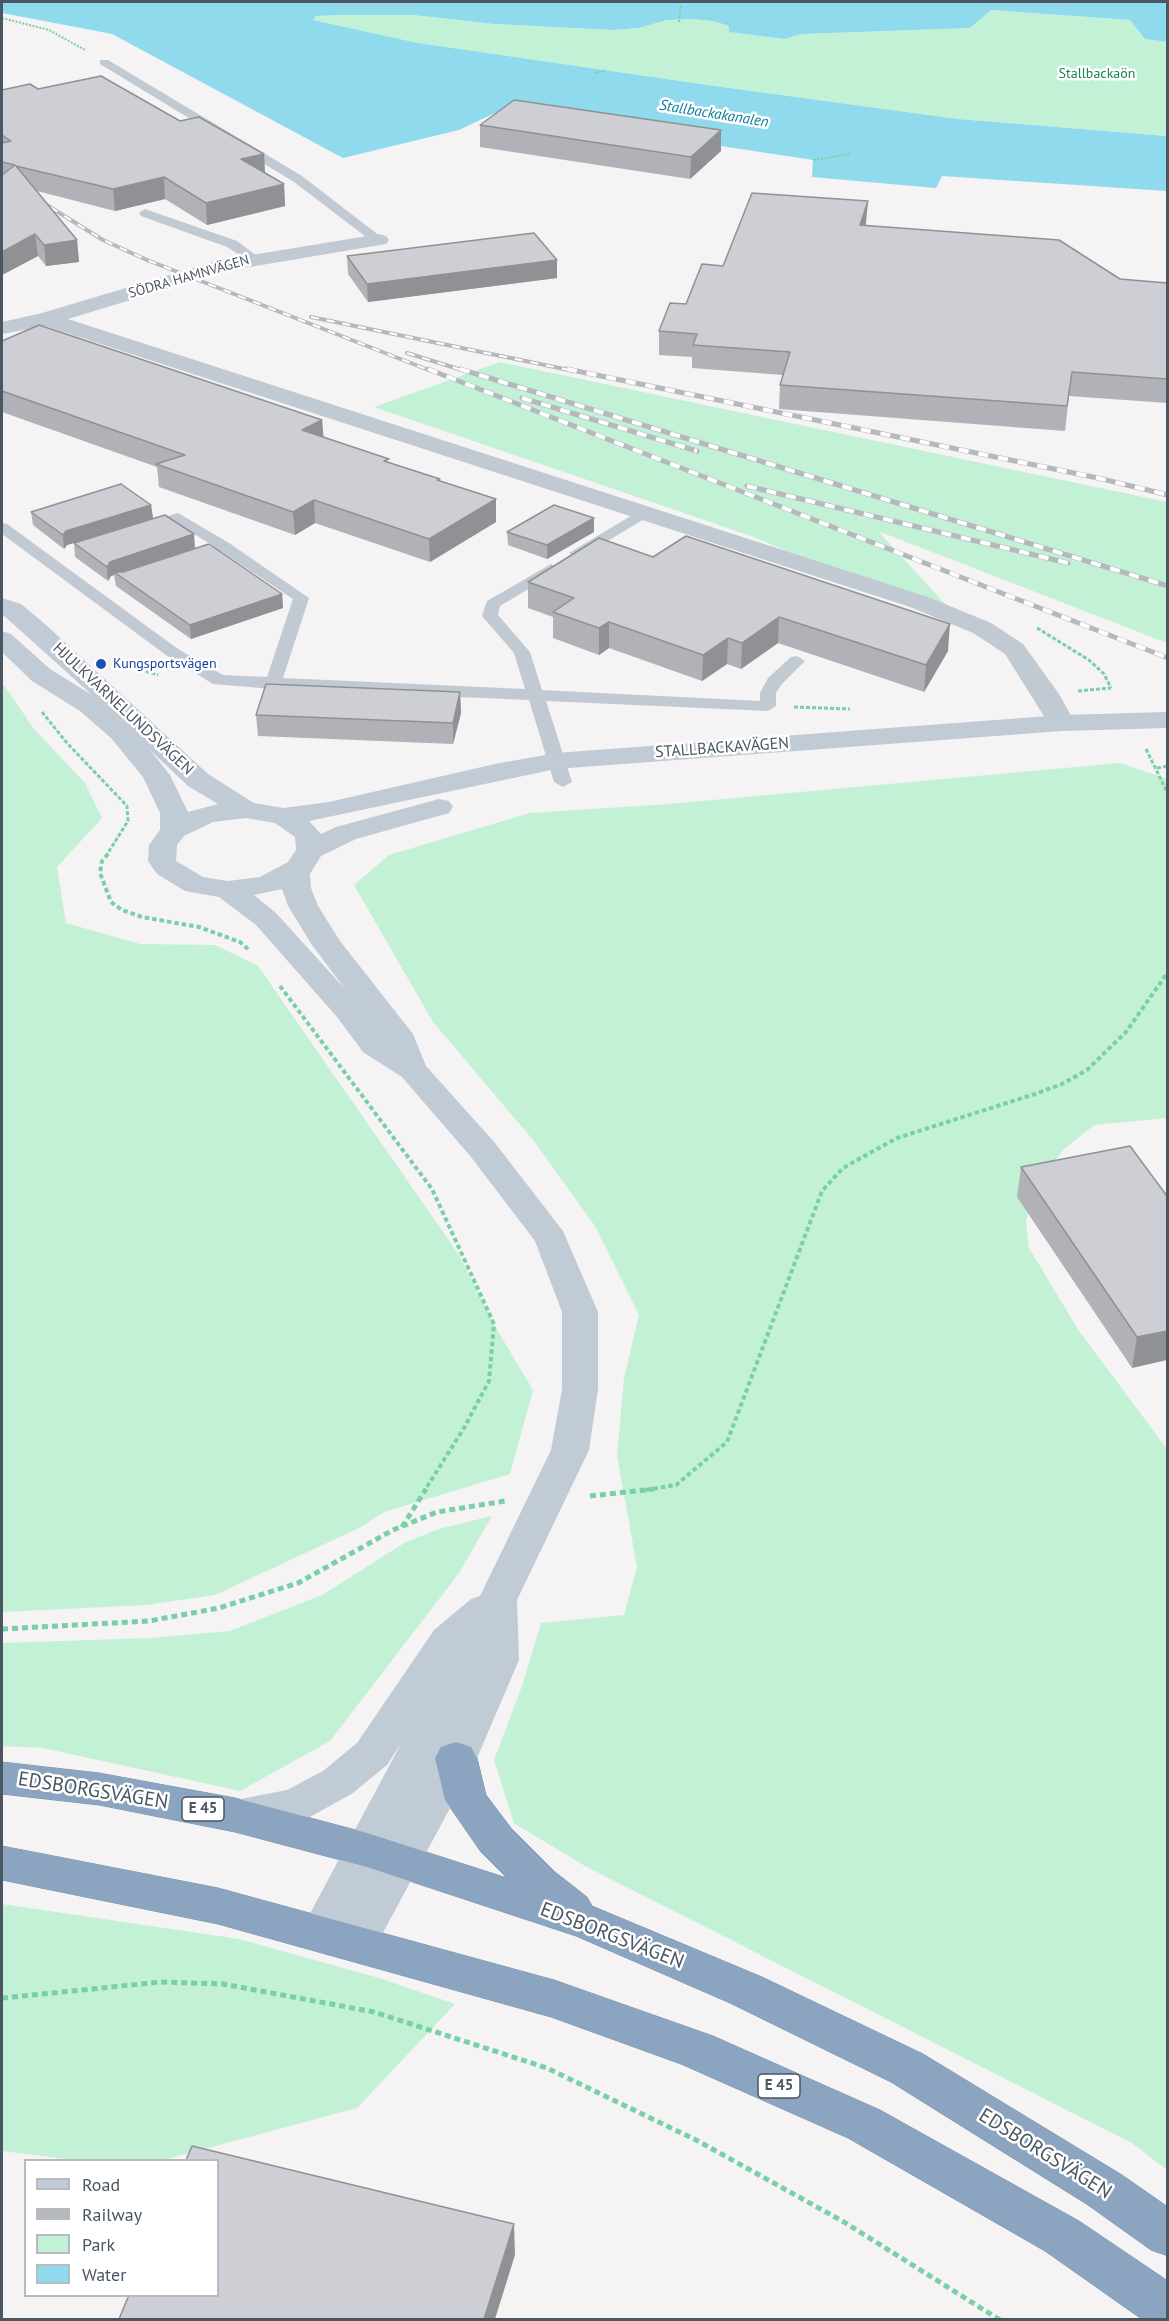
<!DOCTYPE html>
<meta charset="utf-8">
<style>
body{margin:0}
#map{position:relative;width:1169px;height:2321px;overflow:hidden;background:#f5f3f3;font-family:"PT Sans",sans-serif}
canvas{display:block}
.frame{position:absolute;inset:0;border:3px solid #4a5661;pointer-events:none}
.legend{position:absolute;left:24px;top:2159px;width:195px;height:138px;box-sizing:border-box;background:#fff;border:2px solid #b7bbc0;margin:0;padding:8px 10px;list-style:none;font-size:18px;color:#4a5661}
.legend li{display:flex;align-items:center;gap:12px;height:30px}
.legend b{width:30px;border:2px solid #b7bbc0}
</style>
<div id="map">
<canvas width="1169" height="2321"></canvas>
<div class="frame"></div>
<ul class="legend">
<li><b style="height:8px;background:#c1cbd6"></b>Road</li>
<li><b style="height:8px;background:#b5b8bd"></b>Railway</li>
<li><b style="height:16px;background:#c3f1d5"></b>Park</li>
<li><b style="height:16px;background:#90daee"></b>Water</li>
</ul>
</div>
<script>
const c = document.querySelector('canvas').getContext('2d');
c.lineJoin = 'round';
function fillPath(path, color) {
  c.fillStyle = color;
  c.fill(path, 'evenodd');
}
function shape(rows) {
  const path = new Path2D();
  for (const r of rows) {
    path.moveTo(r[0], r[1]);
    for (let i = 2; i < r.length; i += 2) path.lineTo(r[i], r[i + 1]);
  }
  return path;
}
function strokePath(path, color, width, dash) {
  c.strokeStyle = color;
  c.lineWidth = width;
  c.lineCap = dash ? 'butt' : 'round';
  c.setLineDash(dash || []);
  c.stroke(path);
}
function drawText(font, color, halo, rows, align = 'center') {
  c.font = font + ' "PT Sans",sans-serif';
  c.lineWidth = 5;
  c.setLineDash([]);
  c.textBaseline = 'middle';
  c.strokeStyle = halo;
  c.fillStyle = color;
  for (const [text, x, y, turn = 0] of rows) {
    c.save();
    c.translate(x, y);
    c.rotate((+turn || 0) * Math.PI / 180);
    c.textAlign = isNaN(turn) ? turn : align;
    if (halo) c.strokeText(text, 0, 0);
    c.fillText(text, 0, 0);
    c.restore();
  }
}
const green = shape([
 [991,10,1130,20,1145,39,1167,42,1167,136,958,119,722,87,418,43,312,20,316,16,339,15,413,15,494,24,613,30,639,28,668,20,692,19,713,21,729,26,730,32,784,39,802,34,970,28],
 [500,362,1167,502,1167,643,878,531,968,629,754,537,374,407],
 [4,685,34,729,85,783,102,818,57,867,66,923,140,944,215,945,258,966,457,1252,499,1333,533,1390,510,1474,384,1512,359,1528,215,1595,146,1605,2,1612,2,686],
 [1120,763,1167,779,1167,1118,1094,1125,1063,1150,1036,1188,1026,1221,1029,1248,1079,1331,1167,1449,1167,2170,1132,2143,585,1866,514,1823,494,1760,522,1686,541,1623,624,1615,637,1567,617,1456,624,1378,639,1315,595,1226,534,1141,433,1022,354,885,389,855,530,813,669,804],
 [492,1516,459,1573,330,1741,240,1791,43,1748,2,1746,2,1643,151,1638,230,1631,322,1595,406,1542,439,1529],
 [2,1904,239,1939,379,1978,455,2004,357,2108,163,2160,74,2160,2,2151]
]);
const water = shape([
 [2,2,1167,2,1167,42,1145,39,1130,20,991,10,970,28,802,34,784,39,729,32,729,26,713,21,692,19,667,20,639,28,613,30,494,24,413,15,339,15,316,16,313,20,418,43,722,87,958,119,1167,136,1167,191,942,176,936,188,812,177,813,160,497,112,459,130,343,158,112,34,2,13]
]);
const pathFar3 = shape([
 [2,18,49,30,85,50],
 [679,22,681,4],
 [595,73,604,71],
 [814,160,850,154]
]);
const pathFar2 = shape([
 [1037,628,1089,660,1104,674,1111,688],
 [117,662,158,675],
 [1078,691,1111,688],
 [794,707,850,709],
 [42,712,67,743,127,806,128,821,106,856],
 [1146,749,1168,794],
 [1157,768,1168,766]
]);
const pathFar1 = shape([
 [108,854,102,861,100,873,111,902,122,910,142,917,199,927,240,942,248,949],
 [280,986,432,1189,494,1324,489,1381,464,1428,425,1490],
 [646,1490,676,1485,727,1442,822,1191,843,1168,897,1138,1035,1094,1062,1084,1087,1070,1126,1032,1168,972]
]);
const path = shape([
 [590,1496,654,1489],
 [402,1527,426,1489],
 [2,1629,149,1621,219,1608,298,1583,393,1530,437,1512,505,1501],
 [2,1998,161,1982,223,1984,374,2012,547,2068,698,2141,844,2222,1000,2320]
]);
const lane = shape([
 [100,60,108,60,302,176,385,240,379,244,374,243,294,182,100,64,100,60],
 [145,209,237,241,261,259,260,262,250,262,227,247,141,216,139,213,145,209],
 [644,508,649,510,652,513,649,516,583,556,577,558,569,553,644,508],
 [178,513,229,543,309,598,283,678,525,689,514,653,482,616,487,601,551,564,559,569,557,572,500,606,498,615,530,652,542,690,760,701,760,693,768,678,791,657,797,656,805,661,781,685,776,693,776,706,768,711,546,701,572,782,563,787,554,782,529,700,273,689,213,684,166,655,2,534,2,523,7,524,178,649,223,675,267,677,293,599,222,552,188,563,182,561,180,558,182,555,212,545,176,523,147,532,139,527,142,524,178,513]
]);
const street = shape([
 [379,234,386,236,389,240,386,244,226,271,68,319,928,597,991,623,1023,644,1059,694,1075,723,1072,729,1062,731,1052,729,1005,654,973,633,910,607,45,326,2,334,2,322,42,313,216,261,379,234]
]);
const secondary = shape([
 [2,598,21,604,45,624,208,774,254,803,283,808,329,802,495,764,556,753,1062,715,1168,712,1168,728,1062,731,556,769,309,821,321,834,336,827,439,799,449,801,453,807,449,813,356,839,321,856,310,874,311,888,318,906,340,941,413,1034,426,1066,495,1143,563,1231,598,1312,598,1389,589,1450,517,1600,519,1660,477,1758,371,1955,355,1960,339,1955,336,1947,321,1952,306,1947,299,1934,402,1742,387,1765,353,1793,310,1817,235,1832,220,1827,214,1815,220,1803,287,1790,323,1771,357,1743,434,1630,471,1599,480,1596,551,1450,562,1389,562,1312,535,1241,471,1157,402,1077,363,1052,337,1017,256,925,219,897,185,891,157,874,148,861,149,845,160,830,160,813,143,777,111,738,80,711,32,681,2,652,2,631,11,634,50,669,92,695,2,614,2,598],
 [150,750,188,786,218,804,188,812,170,775,150,750],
 [246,818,275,823,295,837,296,850,288,862,260,877,228,881,203,877,176,861,177,845,184,836,213,822,246,818],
 [282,889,288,906,312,945,345,989,276,913,254,895,282,889]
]);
const highway = shape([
 [456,1742,471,1747,477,1758,486,1795,511,1828,555,1872,587,1897,592,1906,762,1977,923,2054,1122,2175,1168,2207,1168,2256,1151,2250,1088,2205,891,2082,730,2003,576,1936,367,1867,235,1832,99,1805,2,1794,2,1762,99,1773,235,1798,367,1833,507,1878,481,1852,445,1800,435,1758,441,1747,456,1742],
 [2,1846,218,1888,554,1980,713,2036,880,2110,1079,2221,1168,2281,1168,2320,1143,2320,1045,2251,848,2138,681,2064,551,2017,218,1924,2,1880,2,1846]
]);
const railFar1 = shape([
 [37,199,103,240,147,260,431,371],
 [311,317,574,371],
 [407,353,465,371]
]);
const rail = shape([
 [428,369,1168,658],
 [460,369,1168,586],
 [567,369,1098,478,1168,495],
 [522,398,697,451],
 [747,486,1068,563]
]);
const wall = shape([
 [38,89,180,121,264,154,265,173,284,184,285,206,207,225,165,199,115,211,37,191,77,240,79,262,46,266,38,256,2,275,2,90],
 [480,125,721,130,721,151,690,179,480,147],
 [868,201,865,226,1120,279,1167,283,1167,403,1069,396,1065,431,779,409,780,385,783,375,692,368,692,357,659,355,659,331,723,266],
 [347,256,557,260,557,278,368,302,348,274],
 [2,341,322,420,323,437,389,463,440,481,496,522,430,562,315,523,295,535,159,487,157,467,2,412],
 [151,505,153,518,195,548,123,572,282,594,283,608,191,639,116,586,114,575,111,576,108,581,75,557,74,543,98,536,67,545,64,549,33,525,31,512],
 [594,518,594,532,547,559,508,545,507,532],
 [653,557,948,651,924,692,778,643,741,669,727,664,702,681,609,648,599,655,553,638,553,617,528,608,528,582],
 [460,692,461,713,453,744,258,736,256,715],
 [1021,1167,1167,1196,1132,1368,1017,1197]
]);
const shadedWall = shape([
 [721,130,721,151,690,179,691,157],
 [264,154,265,175,241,159],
 [164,177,165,199,115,211,113,189],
 [284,184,285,206,207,225,206,203],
 [868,201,866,223,858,248,860,225],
 [35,234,38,256,2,275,2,252],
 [77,240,79,262,46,266,44,245],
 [557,260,557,278,368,302,367,284],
 [322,420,324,442,302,430],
 [496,499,496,522,430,562,429,539],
 [314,500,315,523,295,535,293,512],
 [151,505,153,519,67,545,64,549,63,535,66,531],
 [594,518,594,532,547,559,547,545],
 [194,534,195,548,117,574,114,572,114,575,111,576,108,581,107,567,110,562],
 [282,594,283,608,191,639,190,625],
 [779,617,778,643,741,669,742,643],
 [609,622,609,648,599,655,599,628],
 [950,624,948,651,924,692,926,665],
 [728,638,727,664,702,681,703,655],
 [460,692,461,713,453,744,453,723],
 [1167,1331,1167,1360,1132,1368,1137,1337],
 [514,2224,515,2255,495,2319,484,2319]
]);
const building = shape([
 [101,76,180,121,199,117,264,154,241,159,284,184,206,203,164,177,113,189,16,166,77,240,44,245,35,234,2,252,2,175,15,165,2,162,2,143,11,141,2,135,2,90,30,84,38,89,101,76],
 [514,100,721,130,691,157,480,125,514,100],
 [752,193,868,201,860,225,1059,240,1120,279,1167,283,1167,379,1072,372,1067,406,780,385,790,352,693,345,697,334,659,331,670,303,686,304,702,264,723,266,752,193],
 [534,233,557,260,367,284,347,256,534,233],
 [39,325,322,420,302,430,389,459,384,461,440,479,437,480,496,499,429,539,314,500,293,512,156,464,185,455,2,391,2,341,39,325],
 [121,484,151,505,66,531,63,535,31,512,121,484],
 [554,505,594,518,547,545,507,532,554,505],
 [165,515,194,534,110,562,107,567,74,543,165,515],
 [686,536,950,624,926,665,779,617,742,643,728,638,703,655,609,622,599,628,553,612,574,598,528,582,599,538,653,557,686,536],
 [209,544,282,594,190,625,114,572,123,572,209,544],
 [266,684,460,692,453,723,256,715,266,684],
 [1130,1146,1167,1196,1167,1331,1137,1337,1021,1167,1130,1146],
 [192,2146,514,2224,484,2319,119,2319,129,2295,218,2295,218,2160,186,2160,192,2146]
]);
const markers = [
 [101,664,6,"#1a4fb4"]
];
const farParknames = [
 ["Stallbackaön",1097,74]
];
const farStreetnames = [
 ["SÖDRA HAMNVÄGEN",189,277,-16]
];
const farTransitnames = [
 ["Kungsportsvägen",113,664]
];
const farWaternames = [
 ["Stallbackakanalen",714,114,9]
];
const shields = [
 [203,1809,42],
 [779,2086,42]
];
const shieldNames = [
 ["E 45",203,1809],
 ["E 45",779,2086]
];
const streetNames = [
 ["HJULKVARNELUNDSVÄGEN",123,709,43],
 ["STALLBACKAVÄGEN",722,748,-4]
];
const nearStreetnames = [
 ["EDSBORGSVÄGEN",93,1791,9],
 ["EDSBORGSVÄGEN",612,1936,21],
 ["EDSBORGSVÄGEN",1045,2154,32]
];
fillPath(green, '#c3f1d5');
fillPath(water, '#90daee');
strokePath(highway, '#7690ad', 1);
strokePath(pathFar3, '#7ad0a6', 2, [2, 1.5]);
strokePath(pathFar2, '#7ad0a6', 3, [4, 2]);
strokePath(pathFar1, '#7ad0a6', 4, [4.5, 3]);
strokePath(path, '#7ad0a6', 5, [6, 4]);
fillPath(lane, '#c1cad2');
fillPath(street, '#c1cad2');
fillPath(secondary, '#c1cbd6');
fillPath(highway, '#8ba5c1');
strokePath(railFar1, '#b5b8bd', 4);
strokePath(rail, '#b5b8bd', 5);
strokePath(railFar1, '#fff', 2, [8]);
strokePath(rail, '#fff', 4, [10]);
fillPath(wall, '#b0b2b7');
fillPath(shadedWall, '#909195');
fillPath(building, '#cdcfd5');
strokePath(building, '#909195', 1.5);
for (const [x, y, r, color] of markers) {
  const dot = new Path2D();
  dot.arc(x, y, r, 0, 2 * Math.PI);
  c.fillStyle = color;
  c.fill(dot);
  strokePath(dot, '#fff', 2);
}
drawText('14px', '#17864f', '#fff', farParknames);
drawText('14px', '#4a5661', '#fff', farStreetnames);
drawText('14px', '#164399', '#fff', farTransitnames, 'left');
drawText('italic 15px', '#0c7c9b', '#fff', farWaternames);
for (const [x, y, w] of shields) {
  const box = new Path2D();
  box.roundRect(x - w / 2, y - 12, w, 24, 4.5);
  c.fillStyle = '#fff';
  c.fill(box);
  strokePath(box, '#4a5661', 1.5);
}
drawText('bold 15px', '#4a5661', null, shieldNames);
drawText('16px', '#4a5661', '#fff', streetNames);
drawText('20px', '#4a5661', '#fff', nearStreetnames);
</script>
